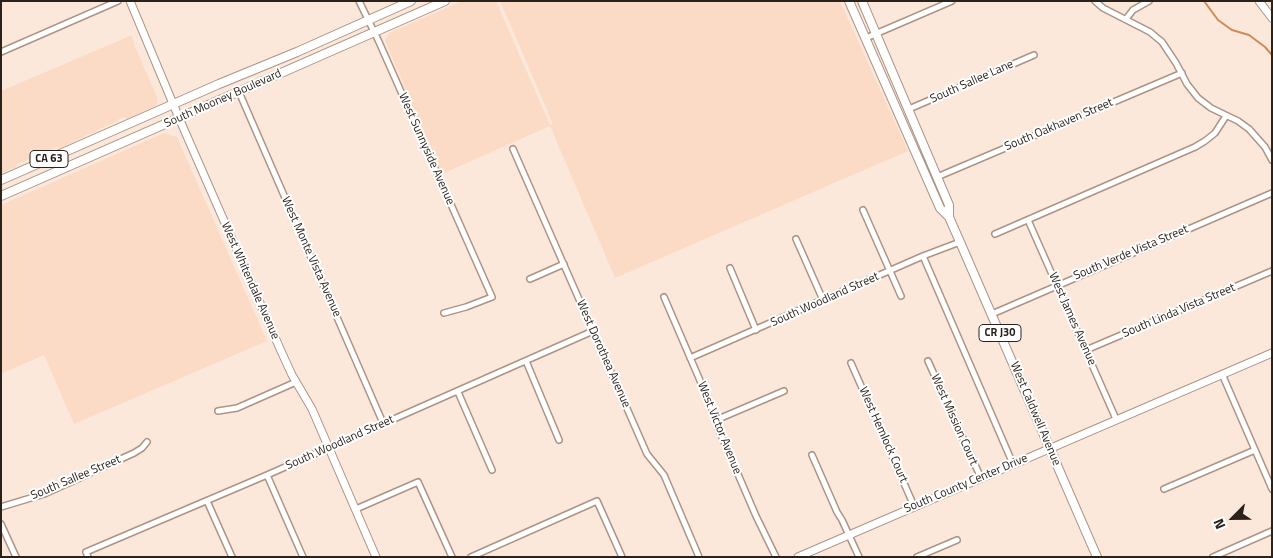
<!DOCTYPE html>
<style>
body{margin:0}
#map{position:relative;width:1273px;height:558px;overflow:hidden;background:#fce8da;font-family:"Titillium Web",sans-serif}
canvas{display:block}
.frame{position:absolute;inset:0;border:2px solid #2b221c;pointer-events:none}
.north{position:absolute;left:1208px;top:493px;width:50px;height:50px;-webkit-text-stroke:4px #fff;paint-order:stroke;rotate:247deg;font-size:14px;font-weight:700;line-height:20px;text-align:center;color:#2b221c}
.north::after{content:'';display:block;margin:auto;width:18px;height:22px;background:#2b221c;clip-path:polygon(50% 0,100% 100%,50% 72%,0 100%)}
</style>
<div id="map">
<canvas width="1273" height="558"></canvas>
<div class="frame"></div>
<div class="north">N</div>
</div>
<script>
const c = document.querySelector('canvas').getContext('2d');
c.lineJoin = 'round';
function fillPath(path, color) {
  c.fillStyle = color;
  c.fill(path, 'evenodd');
}
function shape(rows) {
  const path = new Path2D();
  for (const r of rows) {
    path.moveTo(r[0], r[1]);
    for (let i = 2; i < r.length; i += 2) path.lineTo(r[i], r[i + 1]);
  }
  return path;
}
function strokePath(path, color, width, dash) {
  c.strokeStyle = color;
  c.lineWidth = width;
  c.lineCap = dash ? 'butt' : 'round';
  c.setLineDash(dash || []);
  c.stroke(path);
}
function drawText(font, color, halo, rows, align = 'center') {
  c.font = font + ' "Titillium Web",sans-serif';
  c.lineWidth = 4;
  c.setLineDash([]);
  c.textBaseline = 'middle';
  c.strokeStyle = halo;
  c.fillStyle = color;
  for (const [text, x, y, turn = 0] of rows) {
    c.save();
    c.translate(x, y);
    c.rotate((+turn || 0) * Math.PI / 180);
    c.textAlign = isNaN(turn) ? turn : align;
    if (halo) c.strokeText(text, 0, 0);
    c.fillText(text, 0, 0);
    c.restore();
  }
}
const built = shape([
 [462,1,496,1,550,125,553,124,500,1,840,1,908,151,615,278,550,126,442,174,385,41,389,33],
 [132,35,134,44,157,97,158,101,157,104,154,107,127,119,124,117,119,119,118,121,97,130,95,132,85,135,84,137,60,148,57,147,52,149,51,152,35,159,33,158,17,164,16,167,1,173,1,91],
 [164,133,177,137,267,341,74,424,44,355,1,374,1,205]
]);
const stream = shape([
 [1204,1,1218,20,1232,30,1249,35,1265,47,1272,55]
]);
const street = shape([
 [359,1,379,42,492,297,466,307,444,313],
 [1095,1,1103,8,1150,32,1162,42,1176,63,1187,84,1198,98,1211,108,1238,121,1249,129,1265,147,1272,160],
 [1126,19,1133,10,1149,1],
 [866,38,952,1],
 [1,52,118,1],
 [239,92,383,423],
 [909,109,1034,55],
 [513,149,647,454,664,475,699,557],
 [937,177,1182,73],
 [863,210,901,296],
 [1028,220,1116,419],
 [995,234,1195,147,1205,141,1215,133,1226,116],
 [796,239,823,300],
 [923,256,1013,464],
 [730,268,756,330],
 [530,279,564,264],
 [664,297,711,406,718,428,756,516,776,557],
 [992,314,1272,193],
 [1086,350,1272,271],
 [690,358,923,256,960,242],
 [526,361,559,440],
 [928,361,981,478],
 [851,363,914,506],
 [1222,374,1272,489],
 [458,392,492,470],
 [218,411,237,408,296,382],
 [716,420,784,391],
 [812,455,837,512,842,520,859,557],
 [267,475,303,557],
 [1164,489,1255,450],
 [207,501,232,557],
 [1,507,44,494,134,453,142,448,147,442],
 [356,509,418,482,452,557],
 [1,524,16,557],
 [88,557,86,552,267,475,593,331],
 [471,557,597,501,622,557],
 [917,557,957,540],
 [1213,557,1272,531]
]);
const secondary = shape([
 [130,1,179,118,281,351,292,375,312,409,376,557],
 [1259,1,1272,18],
 [798,557,1272,353]
]);
const primary = shape([
 [849,1,940,208,949,217],
 [862,1,949,205,949,217,960,242,1097,557],
 [1,180,219,84,297,52,411,1],
 [1,196,445,1]
]);
const shields = [
 [49,159,38],
 [1000,333,42]
];
const shieldNames = [
 ["CA 63",49,159],
 ["CR J30",1000,333]
];
const streetNames = [
 ["South Sallee Lane",972,82,-24],
 ["South Mooney Boulevard",223,99,-24],
 ["South Oakhaven Street",1059,125,-23],
 ["West Sunnyside Avenue",426,149,66],
 ["South Verde Vista Street",1131,253,-23],
 ["West Monte Vista Avenue",311,257,66],
 ["West Whitendale Avenue",250,281,66],
 ["South Woodland Street",825,300,-24],
 ["South Linda Vista Street",1179,311,-23],
 ["West James Avenue",1072,319,66],
 ["West Dorothea Avenue",603,354,66],
 ["West Caldwell Avenue",1035,414,67],
 ["West Mission Court",954,420,66],
 ["West Victor Avenue",719,428,68],
 ["West Hemlock Court",883,435,66],
 ["South Woodland Street",340,443,-24],
 ["South Sallee Street",76,478,-23],
 ["South County Center Drive",966,484,-23]
];
fillPath(built, '#fbdbc6');
strokePath(stream, '#d08a57', 2);
strokePath(street, '#ac9485', 8);
strokePath(secondary, '#ac9485', 9);
strokePath(primary, '#ac9485', 10);
strokePath(street, '#fff', 5);
strokePath(secondary, '#fff', 7);
strokePath(primary, '#fff', 8);
for (const [x, y, w] of shields) {
  const box = new Path2D();
  box.roundRect(x - w / 2, y - 8.5, w, 17, 4);
  c.fillStyle = '#fff';
  c.fill(box);
  strokePath(box, '#2b221c', 1);
}
drawText('bold 11px', '#2b221c', null, shieldNames);
drawText('12px', '#2b221c', '#fff', streetNames);
</script>
